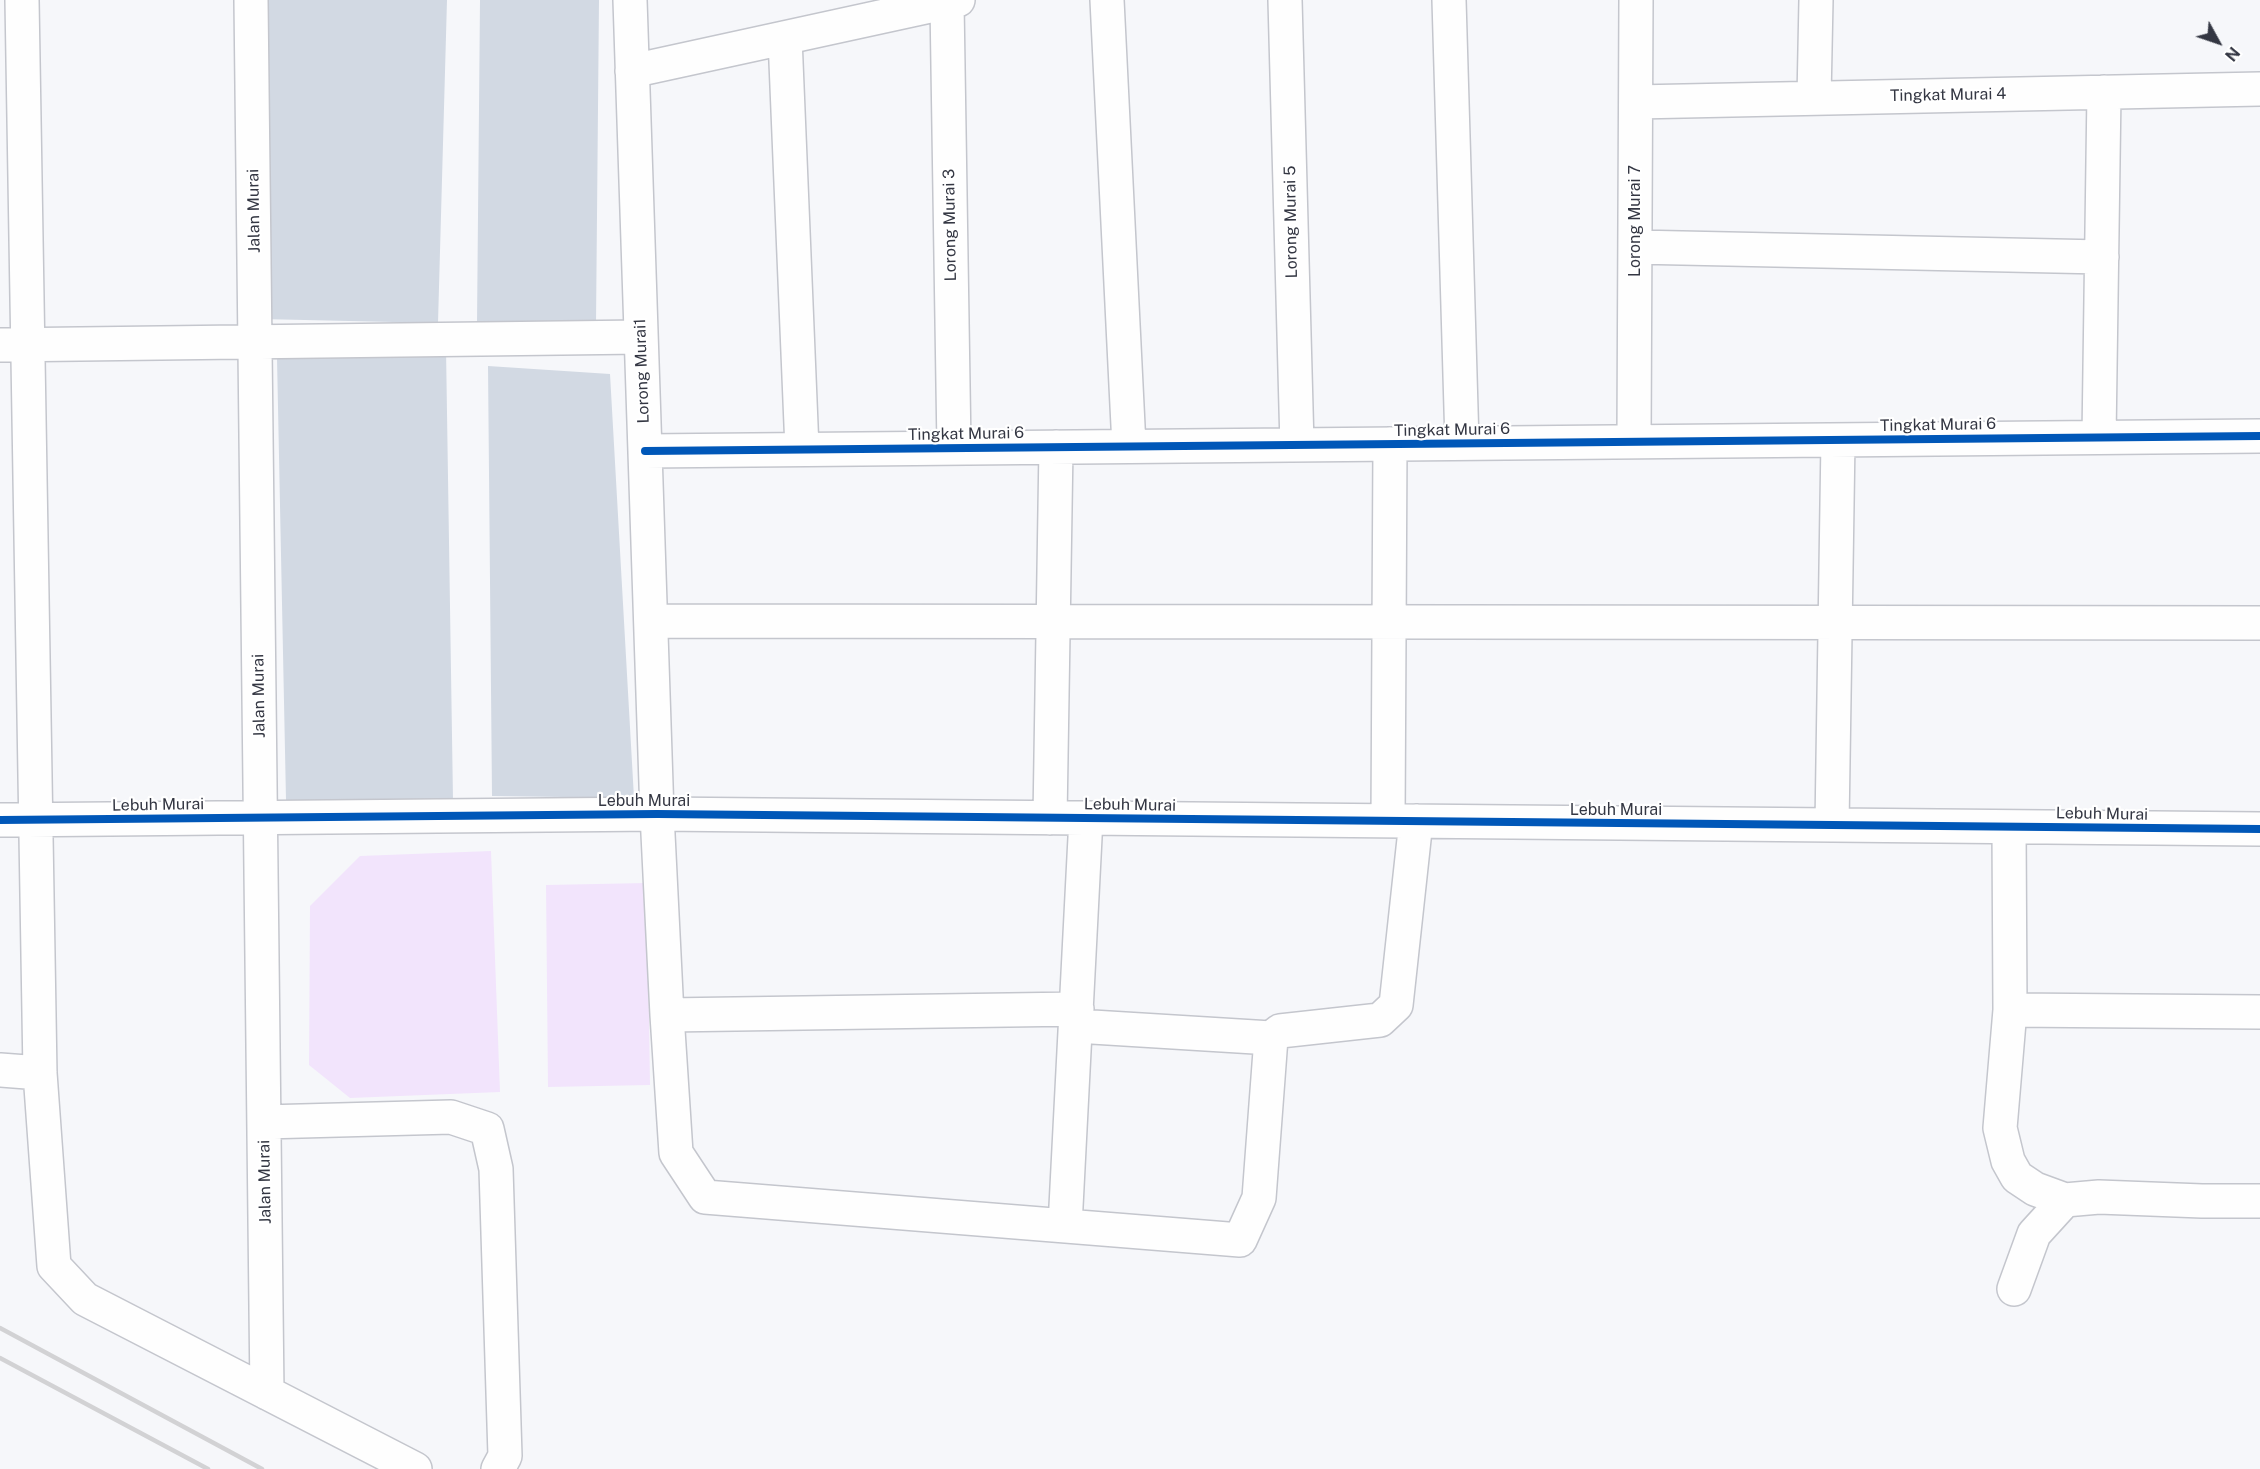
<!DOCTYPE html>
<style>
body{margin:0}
#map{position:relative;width:2260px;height:1469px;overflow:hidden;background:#f6f7fa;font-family:"Public Sans",sans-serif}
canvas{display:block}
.north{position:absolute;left:2188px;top:12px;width:60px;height:60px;-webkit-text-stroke:4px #fff;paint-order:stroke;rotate:130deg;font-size:16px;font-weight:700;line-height:24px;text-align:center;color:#343743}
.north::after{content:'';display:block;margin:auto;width:21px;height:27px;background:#343743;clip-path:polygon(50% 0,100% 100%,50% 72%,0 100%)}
</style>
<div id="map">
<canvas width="2260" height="1469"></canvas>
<div class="north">N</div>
</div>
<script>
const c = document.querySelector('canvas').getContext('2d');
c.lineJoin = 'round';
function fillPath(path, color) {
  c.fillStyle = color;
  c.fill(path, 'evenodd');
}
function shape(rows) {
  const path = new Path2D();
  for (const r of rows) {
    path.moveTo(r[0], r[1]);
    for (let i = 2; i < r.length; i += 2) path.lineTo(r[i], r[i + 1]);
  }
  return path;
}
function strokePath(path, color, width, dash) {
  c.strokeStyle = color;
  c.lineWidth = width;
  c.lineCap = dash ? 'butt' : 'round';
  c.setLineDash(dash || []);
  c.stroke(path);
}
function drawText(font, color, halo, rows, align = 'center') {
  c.font = font + ' "Public Sans",sans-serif';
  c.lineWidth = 4.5;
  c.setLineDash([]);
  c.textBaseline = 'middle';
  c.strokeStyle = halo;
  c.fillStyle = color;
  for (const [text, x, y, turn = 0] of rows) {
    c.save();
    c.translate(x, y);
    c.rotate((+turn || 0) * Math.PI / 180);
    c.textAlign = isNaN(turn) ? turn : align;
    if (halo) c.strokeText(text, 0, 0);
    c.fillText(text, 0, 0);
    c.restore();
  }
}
const green = shape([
 [491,851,500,1092,350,1098,309,1065,310,906,360,856],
 [647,883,650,1085,548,1087,546,885]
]);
const building = shape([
 [269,0,447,0,438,323,260,319],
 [480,0,599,0,596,323,477,323],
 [446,348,453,800,286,800,277,358],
 [488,366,610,374,634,798,492,796]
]);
const minor = shape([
 [22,0,40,1073,54,1266,85,1299,415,1469],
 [251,0,267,1393],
 [630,0,657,814,667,1015,676,1153,705,1197,1240,1240,1259,1198,1271,1038,1280,1031,1380,1020,1396,1005,1416,821],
 [1107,0,1129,446],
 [1285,0,1297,445],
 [1449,0,1462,443],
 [947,3,954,448],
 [785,38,802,449],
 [632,71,958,0],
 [1814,98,1816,0],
 [1636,102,2260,89],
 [1635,247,2102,257],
 [0,345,641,337],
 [2099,437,2104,92],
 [1634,441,1636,0],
 [645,451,2260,436],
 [651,621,2260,623],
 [1050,818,1056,447],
 [0,820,657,814,2260,829],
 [1388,821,1390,444],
 [1832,825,1838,440],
 [2009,827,2010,1010,2000,1128,2008,1161,2017,1177,2035,1189,2065,1200],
 [2010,1010,2260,1012],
 [667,1015,1077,1009],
 [1076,1026,1271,1038],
 [0,1070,40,1073],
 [264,1122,451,1117,487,1129,496,1169,505,1456,498,1469],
 [1065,1226,1086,818],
 [2014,1289,2034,1234,2065,1200,2099,1197,2202,1201,2260,1201]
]);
const rail = shape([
 [0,1328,262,1469],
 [0,1358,208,1469]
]);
const cycleway = shape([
 [645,451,2260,436],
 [0,820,657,814,2260,829]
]);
const streetNames = [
 ["Tingkat Murai 4",1948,95,-1],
 ["Jalan Murai",254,211,-91],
 ["Lorong Murai 7",1635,221,-90],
 ["Lorong Murai 5",1291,222,-91],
 ["Lorong Murai 3",950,225,-91],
 ["Lorong Murai1",642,371,-92],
 ["Tingkat Murai 6",1938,425,-1],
 ["Tingkat Murai 6",1452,430,-1],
 ["Tingkat Murai 6",966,434,-1],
 ["Jalan Murai",259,696,-91],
 ["Lebuh Murai",644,801],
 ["Lebuh Murai",158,805,-1],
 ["Lebuh Murai",1130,805,1],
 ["Lebuh Murai",1616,810],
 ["Lebuh Murai",2102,814,1],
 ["Jalan Murai",265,1182,-91]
];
fillPath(green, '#f2e4fc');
fillPath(building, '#d2d9e3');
strokePath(minor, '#c4c6cd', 36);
strokePath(minor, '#fefefe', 33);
strokePath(rail, '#d2d2d4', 4.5);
strokePath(cycleway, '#0057b8', 8);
drawText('16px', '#343743', '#fff', streetNames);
</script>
